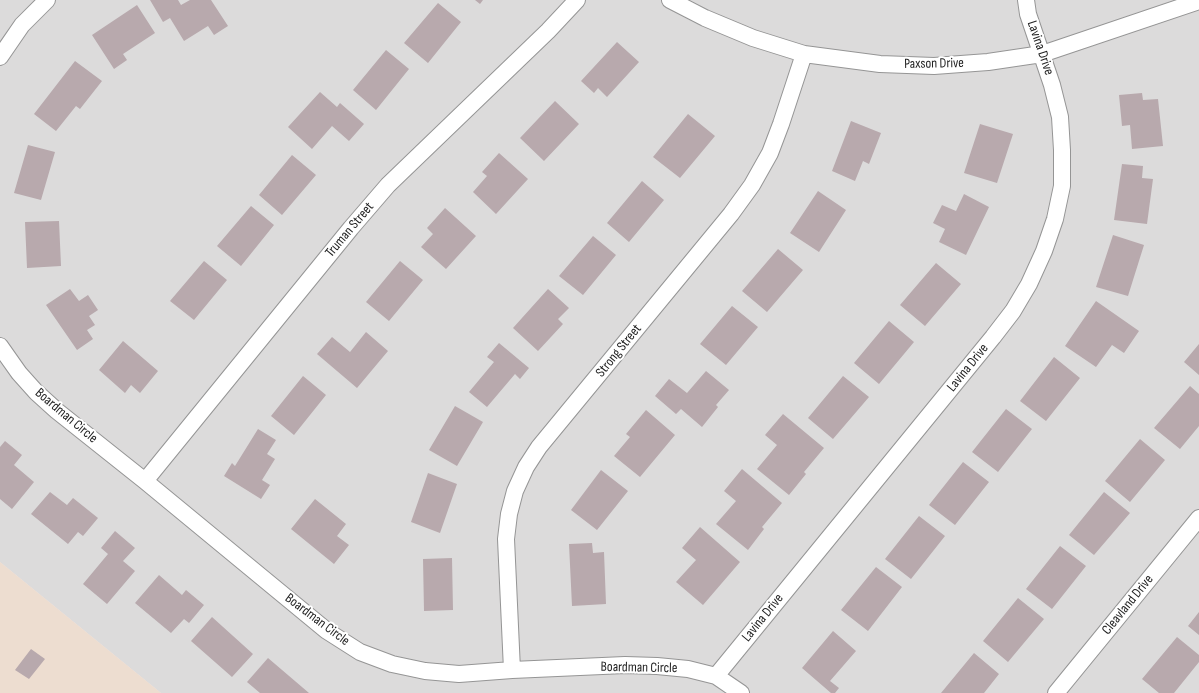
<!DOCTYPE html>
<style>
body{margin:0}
canvas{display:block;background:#eee4e4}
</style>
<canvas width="1199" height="693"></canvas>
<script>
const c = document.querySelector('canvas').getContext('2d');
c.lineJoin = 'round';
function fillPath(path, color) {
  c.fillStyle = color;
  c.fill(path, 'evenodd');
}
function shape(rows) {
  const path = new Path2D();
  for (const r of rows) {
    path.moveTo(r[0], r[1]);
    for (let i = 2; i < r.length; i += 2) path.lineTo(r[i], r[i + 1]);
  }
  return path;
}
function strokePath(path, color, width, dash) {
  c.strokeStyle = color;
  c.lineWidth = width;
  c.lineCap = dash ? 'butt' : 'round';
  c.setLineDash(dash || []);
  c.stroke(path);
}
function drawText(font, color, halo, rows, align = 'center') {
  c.font = font + ' "Sofia Sans Condensed",sans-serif';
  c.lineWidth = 4;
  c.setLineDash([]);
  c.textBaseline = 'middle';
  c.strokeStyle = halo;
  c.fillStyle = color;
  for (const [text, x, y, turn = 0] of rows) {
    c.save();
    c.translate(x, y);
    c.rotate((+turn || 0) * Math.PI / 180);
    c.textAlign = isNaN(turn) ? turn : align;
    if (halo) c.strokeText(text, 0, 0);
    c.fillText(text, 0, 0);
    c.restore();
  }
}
const residential = shape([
 [0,0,1199,0,1199,693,161,693,0,562]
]);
const farmland = shape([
 [0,562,43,597,161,693,0,693]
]);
const building = shape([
 [150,0,178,0,181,5,190,0,211,0,228,26,214,35,208,26,184,41,170,18,163,22],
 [475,0,483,0,480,4],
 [438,3,461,22,428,63,404,43],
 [137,5,155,33,123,54,127,60,114,69,92,35],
 [617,42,639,62,607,97,598,88,594,93,581,81],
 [386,50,409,69,376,110,353,90],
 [75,61,102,81,80,109,76,106,56,131,34,114],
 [320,92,337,107,340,103,364,124,349,141,332,126,312,149,288,127],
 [1142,93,1143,100,1158,99,1163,146,1132,149,1130,125,1122,126,1119,95],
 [555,101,579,124,544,161,520,138],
 [688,114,715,136,680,178,653,157],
 [851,121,881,133,869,164,863,161,855,181,832,171],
 [980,124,1013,134,997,183,964,173],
 [28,145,55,152,41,200,14,193],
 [499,153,528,179,496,214,473,192,487,176,482,172],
 [292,155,316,175,282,215,259,195],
 [1122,164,1143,166,1142,178,1153,179,1147,224,1114,220],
 [642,181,664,200,629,242,607,223],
 [818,191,846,210,819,252,790,233],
 [964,194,989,207,966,255,939,242,945,229,933,223,942,205,956,211],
 [251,206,274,225,241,266,217,246],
 [445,208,476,236,446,269,421,247,433,234,427,228],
 [59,221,61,266,27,268,25,222],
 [1113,235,1144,245,1128,296,1096,287],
 [593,236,616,255,583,295,559,276],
 [778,249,803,270,767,312,742,291],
 [204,261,227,280,194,320,170,301],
 [400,261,423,280,389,321,366,302],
 [936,263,961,284,925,326,900,305],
 [70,289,79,301,88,295,98,310,89,316,95,325,87,330,93,339,77,350,46,305],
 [548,289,569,308,558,319,563,324,538,351,513,328],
 [1096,301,1139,331,1124,353,1112,345,1096,367,1065,346],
 [732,306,758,327,726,365,700,344],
 [889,321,914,342,879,384,854,363],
 [366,332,388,351,357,388,317,354,332,337,350,352],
 [123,341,158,371,140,393,131,385,125,393,99,370],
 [499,343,529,368,520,379,515,374,487,407,469,392,494,362,487,357],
 [1199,344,1199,375,1184,362],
 [1054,357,1080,378,1046,421,1020,401],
 [706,371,729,390,716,405,718,407,702,427,681,409,676,414,655,396,669,379,687,393],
 [303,376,326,395,294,435,271,416],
 [843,376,869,397,833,439,808,418],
 [1190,386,1199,394,1199,426,1180,449,1154,428],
 [455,406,483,422,457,466,429,450],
 [1006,409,1032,429,998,472,972,452],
 [646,410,675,435,640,477,614,456,630,437,626,434],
 [783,414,824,448,804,472,806,474,789,495,757,469,777,445,765,435],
 [258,429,276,440,267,454,275,459,262,480,270,485,261,499,224,476,232,463,235,466],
 [1140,439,1165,460,1130,502,1105,481],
 [5,441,22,455,14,465,34,482,12,509,0,499,0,447],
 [963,462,989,482,955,525,929,505],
 [742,469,782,503,762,527,764,529,748,550,716,524,736,501,724,491],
 [601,470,628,491,597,530,571,510],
 [428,473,457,484,440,533,411,522],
 [50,492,67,505,73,498,98,518,83,536,78,532,68,544,31,514],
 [1104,492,1130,513,1094,555,1069,535],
 [315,499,346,524,337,536,349,545,334,564,291,529],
 [919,516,945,536,911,579,885,559],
 [700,527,740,562,703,605,676,582,696,560,682,548],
 [115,531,135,548,123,561,135,571,107,604,83,584,108,554,101,548],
 [592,543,593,553,604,552,606,604,572,606,569,544],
 [1060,546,1086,566,1052,609,1026,589],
 [452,558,453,610,424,611,423,559],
 [876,567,902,587,868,631,841,610],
 [159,575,182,595,186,590,204,605,189,623,184,619,171,633,135,603],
 [1018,598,1044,619,1008,662,983,641],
 [1199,612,1199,635,1188,626],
 [212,617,253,654,232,677,191,641],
 [833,631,856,651,830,681,839,688,835,693,831,693,802,668],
 [1177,637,1199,655,1199,662,1174,693,1159,693,1142,679],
 [31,649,45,659,29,679,15,670],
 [974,653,999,674,984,693,941,693],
 [268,658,309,693,260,693,247,682]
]);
const street = shape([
 [670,0,705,18,753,38,804,54,880,64,934,66,988,62,1042,54,1199,1],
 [0,57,22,25,47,0],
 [0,346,19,373,36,392,57,411,145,481,327,631,360,652,392,664,425,671,459,674,512,670,625,665,657,666,688,669,716,676,741,693],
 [145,481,351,228,388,185,548,31,577,0],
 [512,670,506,539,509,514,515,491,526,467,539,447,731,214,752,185,770,153,781,124,804,54],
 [716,676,993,337,1013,311,1029,284,1044,251,1055,219,1062,186,1062,150,1060,117,1052,85,1028,14,1026,0],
 [1056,693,1199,518]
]);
const streetNames = [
 ["Lavina Drive",1040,48,71],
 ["Paxson Drive",934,64,-1],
 ["Truman Street",350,230,-50],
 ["Strong Street",619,351,-51],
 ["Lavina Drive",968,368,-51],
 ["Boardman Circle",66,416,40],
 ["Cleavland Drive",1128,605,-51],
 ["Lavina Drive",763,618,-51],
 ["Boardman Circle",317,620,37],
 ["Boardman Circle",639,668,1]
];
fillPath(residential, '#dcdbdb');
fillPath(farmland, '#edddd0');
fillPath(building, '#b8a9ad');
strokePath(street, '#959595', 18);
strokePath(street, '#fff', 16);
drawText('14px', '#1e1e1e', '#fff', streetNames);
</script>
